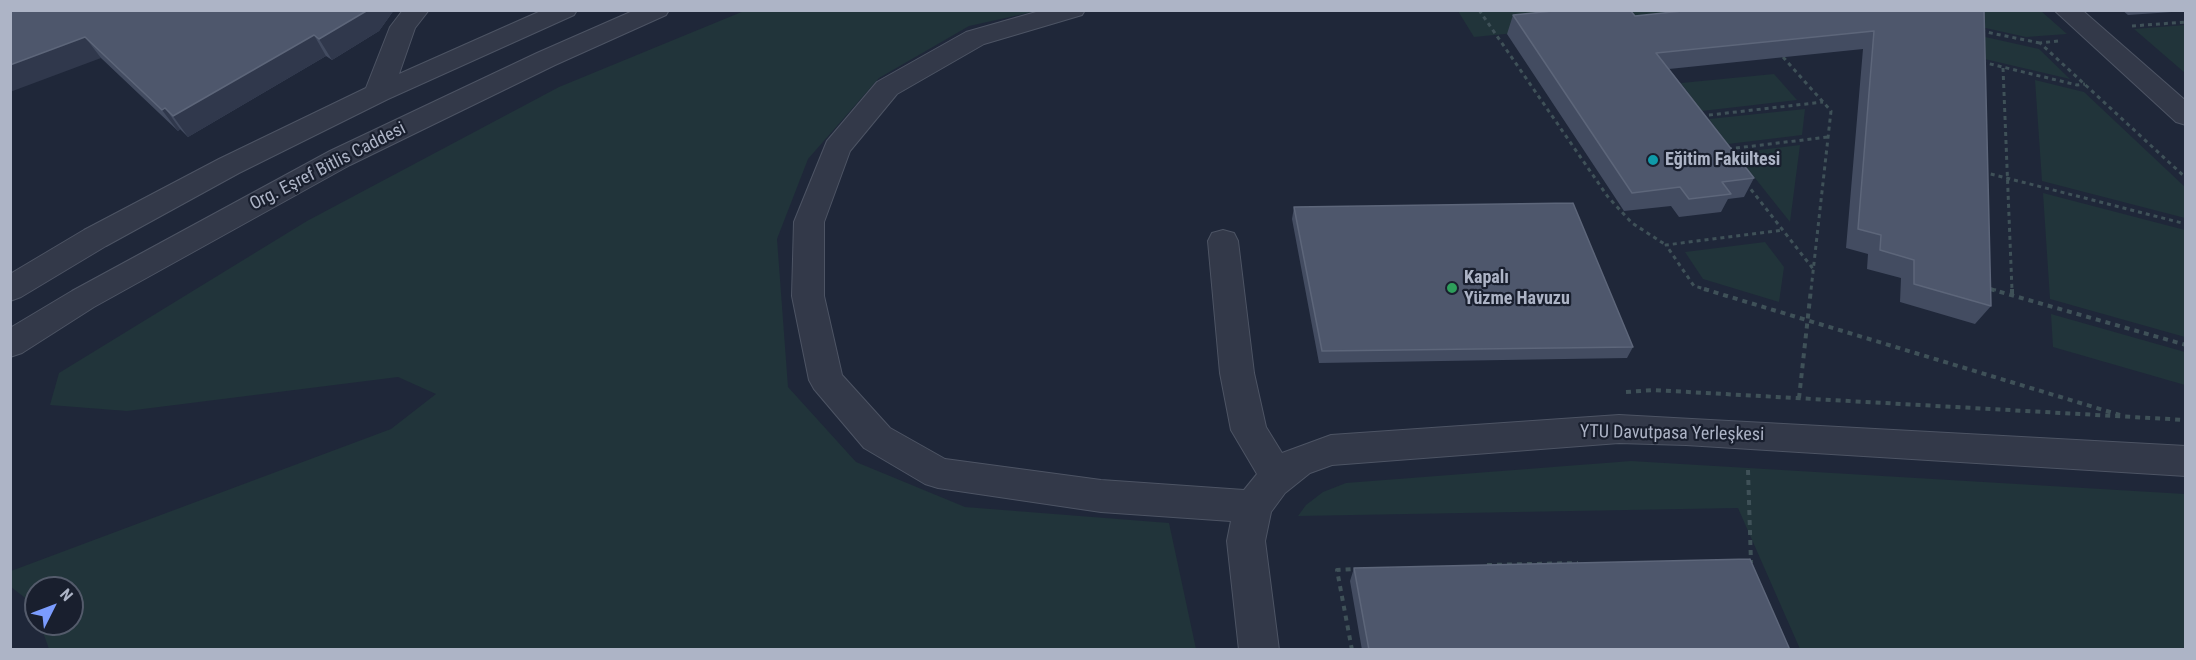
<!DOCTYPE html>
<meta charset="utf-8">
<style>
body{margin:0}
#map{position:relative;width:2196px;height:660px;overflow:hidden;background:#1f2739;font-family:"Roboto Condensed",sans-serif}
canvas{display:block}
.frame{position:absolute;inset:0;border:12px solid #adb4c6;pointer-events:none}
.north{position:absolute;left:24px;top:576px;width:60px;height:60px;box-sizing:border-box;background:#191f2e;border:2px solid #545b6b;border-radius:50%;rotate:48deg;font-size:16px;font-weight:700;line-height:24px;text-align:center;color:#adb4c6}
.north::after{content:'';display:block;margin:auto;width:21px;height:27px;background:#7b9cfe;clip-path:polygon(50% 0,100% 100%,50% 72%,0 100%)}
</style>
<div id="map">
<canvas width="2196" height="660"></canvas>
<div class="frame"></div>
<div class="north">N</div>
</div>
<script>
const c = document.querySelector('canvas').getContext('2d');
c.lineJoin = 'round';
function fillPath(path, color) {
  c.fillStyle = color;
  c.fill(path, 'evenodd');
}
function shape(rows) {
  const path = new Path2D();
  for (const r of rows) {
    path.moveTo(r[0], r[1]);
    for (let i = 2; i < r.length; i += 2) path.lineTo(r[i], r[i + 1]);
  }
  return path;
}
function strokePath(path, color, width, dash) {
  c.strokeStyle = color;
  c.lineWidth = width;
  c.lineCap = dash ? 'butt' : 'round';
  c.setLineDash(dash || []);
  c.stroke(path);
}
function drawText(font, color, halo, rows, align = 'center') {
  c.font = font + ' "Roboto Condensed",sans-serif';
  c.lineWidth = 4.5;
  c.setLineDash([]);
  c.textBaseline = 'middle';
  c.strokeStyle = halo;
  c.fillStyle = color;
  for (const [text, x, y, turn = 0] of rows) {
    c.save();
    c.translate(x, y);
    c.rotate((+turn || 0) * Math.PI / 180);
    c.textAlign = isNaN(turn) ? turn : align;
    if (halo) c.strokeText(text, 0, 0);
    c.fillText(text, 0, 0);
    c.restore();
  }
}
const green = shape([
 [744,11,1037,11,969,26,879,78,808,159,777,239,788,387,856,462,965,507,1169,523,1196,649,49,649,40,624,72,624,72,588,36,588,36,614,33,604,11,587,11,571,391,429,436,394,398,377,127,411,50,405,59,373,307,221,559,87],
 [1458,11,1741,11,1474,37],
 [1972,11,2041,11,2067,34,2026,37,1972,25],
 [2185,25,2185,73,2134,29],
 [1972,34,2039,49,2070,79,1972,56],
 [1774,74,1797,100,1702,111,1681,83],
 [2035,80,2084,92,2185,187,2185,218,2042,181],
 [1805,109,1802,135,1728,144,1709,119],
 [1800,145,1790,222,1735,153],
 [2043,193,2185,230,2185,337,2050,299],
 [1765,242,1784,267,1779,302,1703,279,1685,252],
 [2051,314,2185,352,2185,385,2053,347],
 [1631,461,2185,494,2185,649,1800,649,1738,508,1298,516,1306,505,1323,492,1346,483]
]);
const pathFar1 = shape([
 [1479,10,1608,197,1632,223,1666,245],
 [2132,26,2186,22],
 [1981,31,2040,43],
 [2058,41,2040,43,2186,178],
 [1783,57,1831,111,1811,290],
 [1982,62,2077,85,2085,84],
 [2003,68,2012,290],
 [1701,116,1823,102],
 [1728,149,1828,137],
 [1983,172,2186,224],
 [1746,183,1814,270],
 [1987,288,1996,290],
 [1709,290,1694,286,1666,245,1783,230]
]);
const path = shape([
 [1704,289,2120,415],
 [1990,289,2186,345],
 [2012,289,2012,295],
 [1626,392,1653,390,2186,420],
 [1799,398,1811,289],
 [1748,470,1751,563],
 [1487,565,1578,563],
 [1352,650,1337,570,1356,569]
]);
const minor = shape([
 [403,10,429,10,415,28,399,74,543,10,577,10,574,15,388,99,239,173,106,246,21,297,10,301,10,274,84,230,219,159,366,88,390,27,403,10],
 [635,10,669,10,666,15,555,65,350,165,94,307,22,353,10,357,10,328,72,291,330,151,537,53,635,10],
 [1043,10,1085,10,1082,15,984,44,897,94,850,151,824,222,824,296,842,375,890,428,945,459,1101,480,1244,490,1257,474,1231,430,1220,373,1208,241,1212,233,1223,230,1234,233,1238,241,1254,373,1266,427,1282,453,1331,435,1619,415,2186,446,2186,476,1686,445,1619,443,1332,465,1310,473,1285,493,1271,512,1265,541,1279,650,1239,650,1227,541,1231,521,1101,512,938,488,925,484,864,448,814,389,809,380,792,296,794,222,827,141,877,82,966,32,1043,10],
 [2054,10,2082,10,2186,101,2186,125,2176,122,2054,10]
]);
const wall = shape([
 [10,10,394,10,379,31,332,60,326,56,188,137,180,129,178,131,101,58],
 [1984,10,1991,306,1975,324,1900,302,1901,278,1867,269,1868,254,1846,248,1863,49,1669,69,1754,178,1744,197,1728,199,1721,212,1679,217,1671,206,1624,211,1507,34,1513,15,1635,16],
 [2122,10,2186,10,2186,11,2128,15],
 [1294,207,1633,347,1627,358,1319,363,1292,219],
 [1354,568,1790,650,1362,650,1350,581]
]);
const shadedWall = shape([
 [368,10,394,10,379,31,332,60,319,39],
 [314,35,326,56,188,137,173,116],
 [85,37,101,58,10,92,10,65],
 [165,108,180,129,178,131,162,110]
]);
const building = shape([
 [10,10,368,10,319,39,314,35,173,116,165,108,162,110,85,37,10,65,10,10],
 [1563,10,1630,10,1635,16,1691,10,1984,10,1991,306,1914,284,1914,260,1880,250,1881,235,1858,229,1874,31,1656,53,1754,178,1722,182,1731,194,1689,199,1680,187,1632,193,1513,15,1563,10],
 [1573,203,1633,347,1322,351,1294,207,1573,203],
 [1750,559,1790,650,1369,650,1354,568,1750,559]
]);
const markers = [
 [1653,160,6,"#0f9aa8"],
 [1452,288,6,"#2e9e5b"]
];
const poiNames = [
 ["Eğitim Fakültesi",1665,160],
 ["Kapalı",1464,278],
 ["Yüzme Havuzu",1464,299]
];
const streetNames = [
 ["Org. Eşref Bitlis Caddesi",328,167,-27],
 ["YTU Davutpasa Yerleşkesi",1672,434,1]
];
fillPath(green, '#21343a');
strokePath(minor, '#4d5464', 2);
strokePath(pathFar1, '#3f5158', 3, [4, 4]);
strokePath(path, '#3f5158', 4, [5, 5]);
fillPath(minor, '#333949');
fillPath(wall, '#434c61');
fillPath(shadedWall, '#30384c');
fillPath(building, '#4e576c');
strokePath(building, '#5d667a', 1.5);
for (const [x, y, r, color] of markers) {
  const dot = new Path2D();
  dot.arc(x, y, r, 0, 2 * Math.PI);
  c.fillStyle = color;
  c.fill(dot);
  strokePath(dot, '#191f2e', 2);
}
drawText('bold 18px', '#adb4c6', '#191f2e', poiNames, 'left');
drawText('18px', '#adb4c6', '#191f2e', streetNames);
</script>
